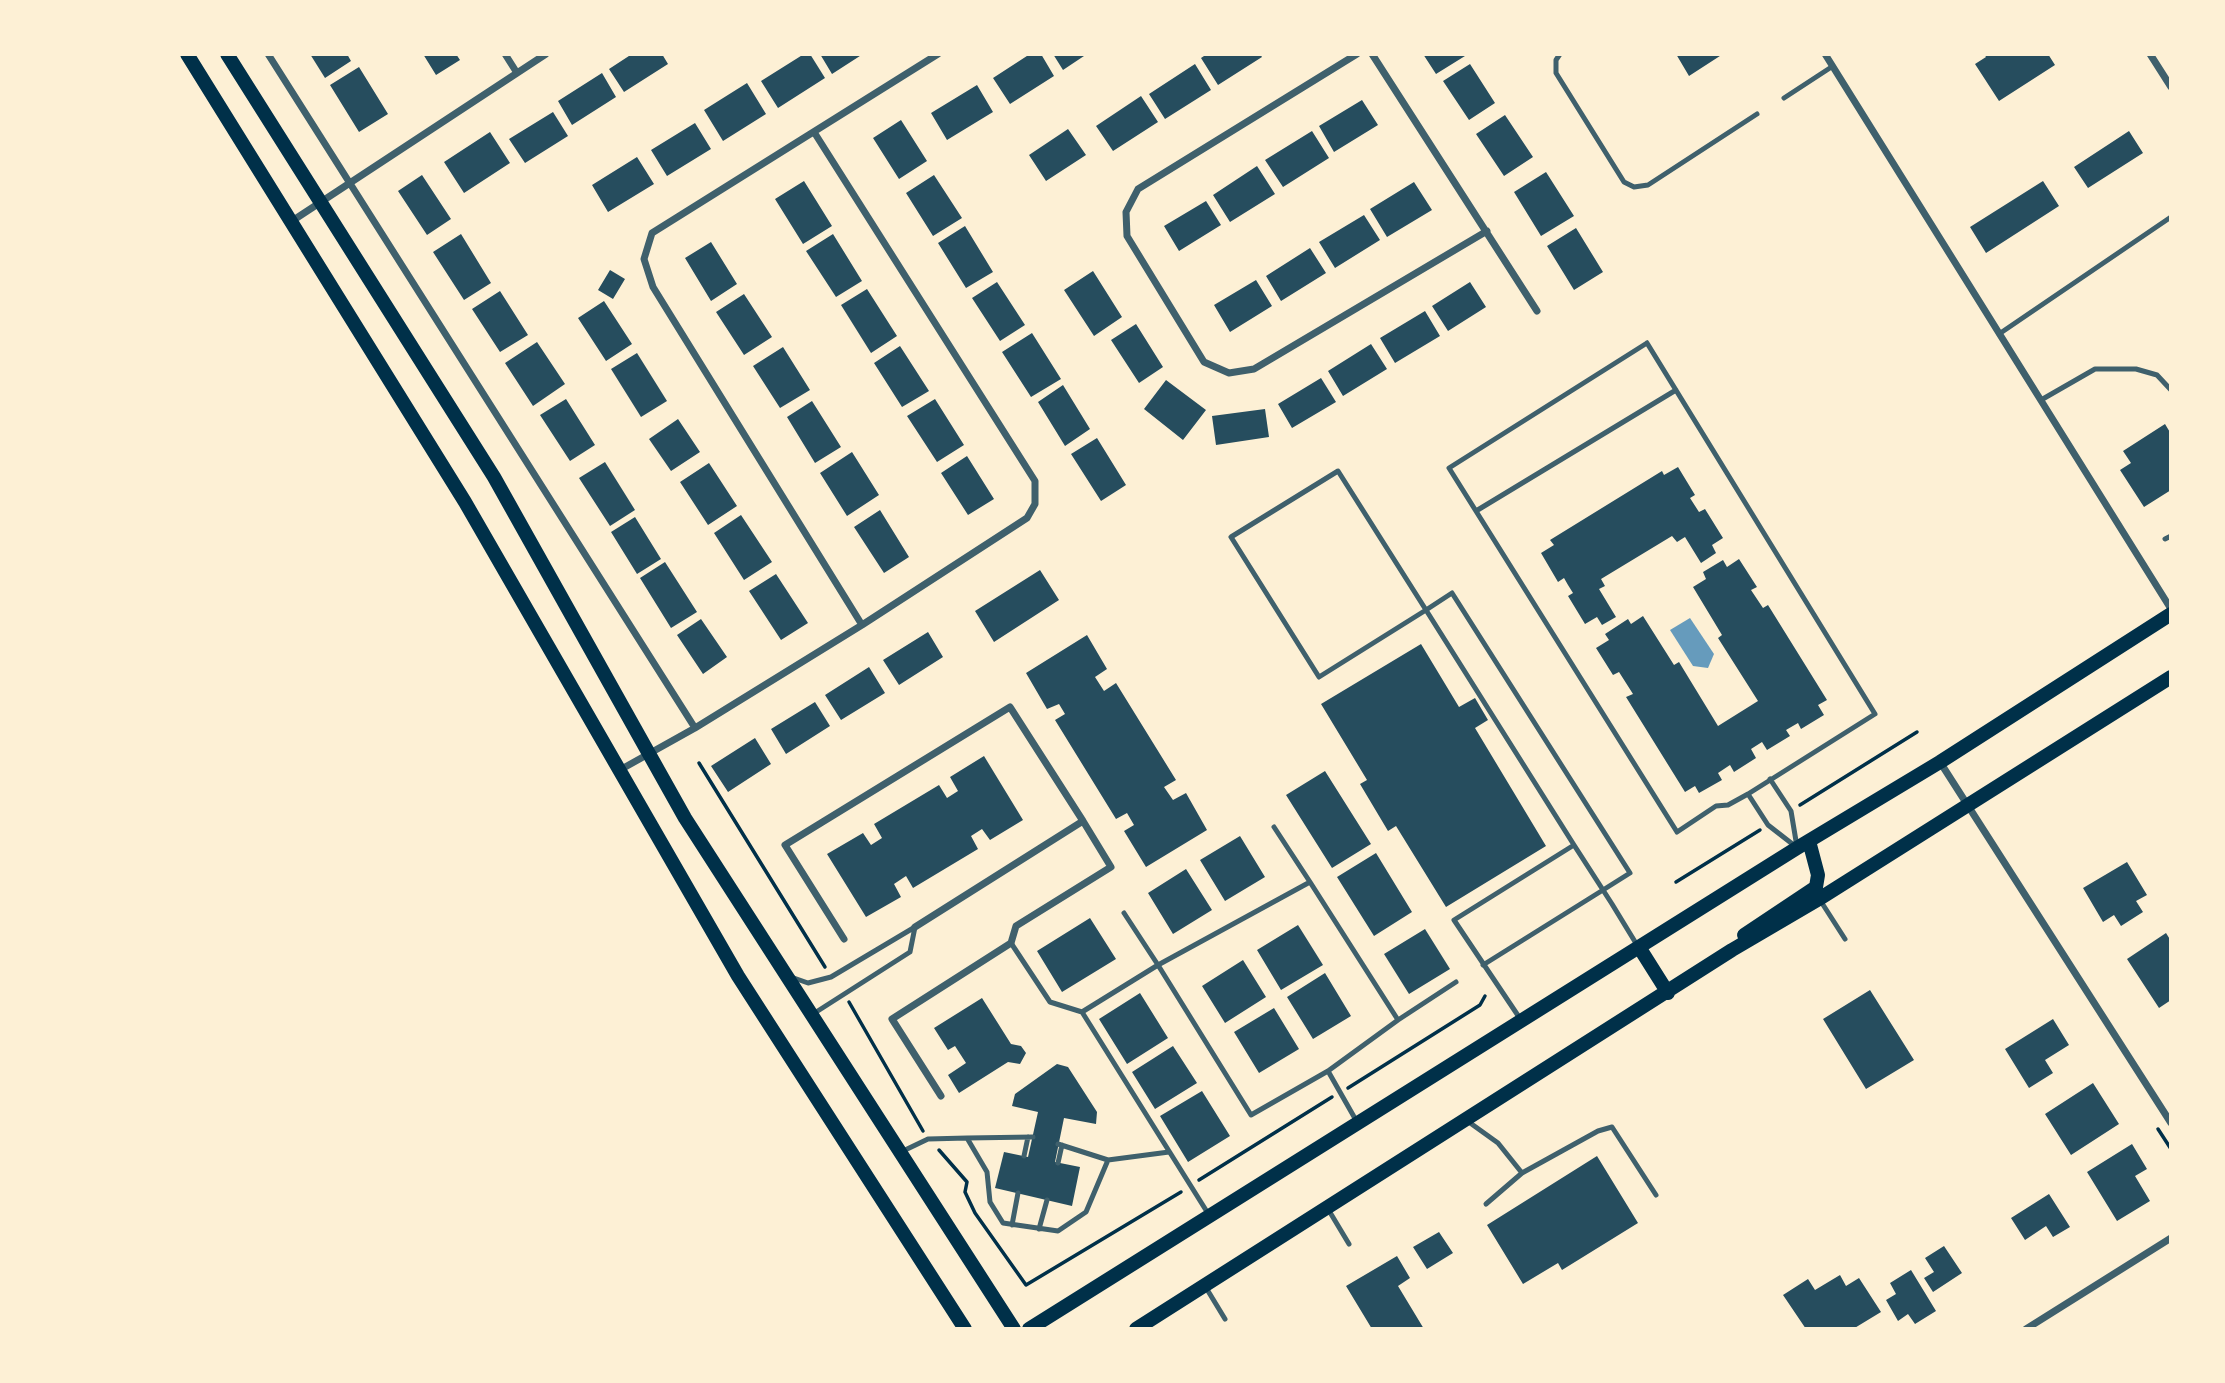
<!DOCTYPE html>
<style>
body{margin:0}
#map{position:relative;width:2225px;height:1383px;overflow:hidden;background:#fdf0d5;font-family:"PT Sans",sans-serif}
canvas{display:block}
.frame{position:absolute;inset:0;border:56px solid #fdf0d5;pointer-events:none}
</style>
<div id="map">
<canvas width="2225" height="1383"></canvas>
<div class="frame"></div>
</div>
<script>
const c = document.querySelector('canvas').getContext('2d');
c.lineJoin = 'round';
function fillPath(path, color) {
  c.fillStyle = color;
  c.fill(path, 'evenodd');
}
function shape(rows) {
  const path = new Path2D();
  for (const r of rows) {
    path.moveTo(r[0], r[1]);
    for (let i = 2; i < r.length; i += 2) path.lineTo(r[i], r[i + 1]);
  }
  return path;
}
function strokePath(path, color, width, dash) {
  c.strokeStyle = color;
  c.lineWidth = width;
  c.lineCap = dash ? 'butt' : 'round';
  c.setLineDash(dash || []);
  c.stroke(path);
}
const water = shape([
 [1690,618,1714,654,1708,668,1693,666,1670,630]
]);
const building = shape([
 [310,54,347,54,351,61,325,78],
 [423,54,456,54,460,60,436,75],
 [632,54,662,54,668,64,624,92,609,69],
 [804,54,810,54,825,78,778,108,761,81],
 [820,54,863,54,832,74],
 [1030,54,1041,54,1054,76,1010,104,993,78],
 [1053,54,1087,54,1063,70],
 [1207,54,1260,54,1262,57,1218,85,1201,58],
 [1423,54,1464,54,1465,56,1436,74],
 [1676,54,1723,54,1689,76],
 [1984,54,2048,54,2055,65,1999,101,1975,64,1986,57],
 [1195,64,1211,90,1165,119,1149,94],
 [1470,64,1495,103,1469,120,1443,81],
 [359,67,388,114,359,132,330,85],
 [602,73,616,97,572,125,558,101],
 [747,83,766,114,723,141,704,110],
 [977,85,993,112,947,140,931,113],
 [1141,96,1158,122,1113,151,1096,126],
 [1362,100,1378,125,1334,152,1319,126],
 [553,112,568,136,525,163,509,139],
 [1505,115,1533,157,1504,176,1476,134],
 [901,120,927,161,899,179,873,138],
 [695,123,711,149,667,176,651,150],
 [1068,129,1086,155,1046,181,1029,155],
 [1312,131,1329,158,1283,187,1265,160],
 [2129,131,2143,153,2088,188,2074,167],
 [490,132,510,163,464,193,444,162],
 [637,157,654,184,608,212,592,185],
 [1257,166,1275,194,1230,222,1213,195],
 [1546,172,1574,216,1541,236,1514,192],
 [422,175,451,219,427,235,398,191],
 [934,175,962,218,933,236,906,193],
 [804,181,832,226,803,244,775,199],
 [2043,181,2059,206,1986,253,1970,227],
 [1414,182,1432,210,1387,237,1370,209],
 [1206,201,1221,225,1179,251,1164,226],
 [1364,215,1380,240,1335,268,1319,242],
 [965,226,993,272,966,288,938,243],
 [1576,228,1603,272,1574,290,1547,246],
 [461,234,491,283,464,300,433,252],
 [833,234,862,281,836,297,806,251],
 [711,242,737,284,711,301,685,258],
 [1310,248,1326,273,1281,301,1266,276],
 [610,270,625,279,613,299,598,290],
 [1093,271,1122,317,1094,336,1064,290],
 [1256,280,1272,306,1230,332,1214,305],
 [997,282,1025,325,1000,341,972,298],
 [1470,282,1486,307,1448,331,1432,306],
 [867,289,897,336,871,353,841,305],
 [500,291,528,335,500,352,472,309],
 [744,294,772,337,744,355,716,312],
 [604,301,632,344,606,361,578,318],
 [1425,311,1440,336,1395,363,1380,338],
 [1136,324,1163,367,1139,383,1111,340],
 [1032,333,1061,379,1031,397,1002,352],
 [537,342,565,384,533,406,505,363],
 [1371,344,1387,369,1343,396,1328,371],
 [900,346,929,391,902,407,874,363],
 [783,347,810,390,780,408,753,366],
 [637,353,667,401,641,417,611,369],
 [1321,378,1336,402,1292,428,1278,404],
 [1166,380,1206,410,1183,440,1144,409],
 [1063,385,1090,429,1065,446,1038,402],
 [566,399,595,445,570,461,540,415],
 [935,399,964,445,937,462,907,416],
 [812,401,841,447,815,463,787,417],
 [1265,409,1269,437,1216,445,1212,416],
 [678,419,700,452,671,471,649,439],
 [2165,424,2171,434,2171,490,2144,507,2120,470,2131,463,2123,451],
 [1097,438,1126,485,1101,501,1071,454],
 [852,452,879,495,847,516,820,473],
 [967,456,994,499,968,515,941,473],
 [605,462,635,510,610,526,579,478],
 [709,463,737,506,708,525,680,482],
 [1678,467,1695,495,1690,498,1699,512,1705,509,1723,538,1712,545,1716,553,1701,563,1685,537,1677,542,1672,536,1601,579,1605,586,1599,589,1616,617,1602,625,1597,617,1585,624,1568,596,1573,593,1568,585,1564,578,1558,582,1541,553,1554,545,1550,540,1662,471,1664,475],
 [880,510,909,557,884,573,854,527],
 [741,515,772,562,744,580,714,533],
 [635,517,661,559,637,574,611,532],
 [1739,559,1757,587,1751,590,1763,608,1768,605,1827,700,1818,705,1824,715,1801,729,1798,723,1786,730,1790,736,1767,750,1762,742,1751,749,1756,758,1734,772,1730,765,1718,773,1722,780,1699,793,1695,786,1685,792,1626,697,1633,694,1619,672,1613,675,1596,648,1609,640,1605,634,1628,619,1631,624,1643,616,1674,665,1679,662,1718,726,1758,701,1718,638,1722,635,1693,587,1706,579,1703,572,1723,560,1727,567],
 [665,562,697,612,671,628,640,578],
 [1040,570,1059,600,994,642,975,611],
 [776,574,808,623,781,640,749,591],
 [701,619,727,657,703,674,677,635],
 [928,632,943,657,899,685,883,660],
 [1087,635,1107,669,1095,677,1104,691,1116,683,1176,780,1164,787,1173,800,1186,793,1207,830,1146,867,1124,831,1134,825,1127,813,1116,819,1055,720,1065,714,1059,704,1047,709,1026,673],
 [1421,644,1459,707,1475,698,1488,720,1475,728,1546,846,1446,907,1396,826,1388,831,1360,784,1367,780,1321,704],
 [869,667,885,693,841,720,825,695],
 [815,702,830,726,786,754,771,729],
 [755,738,771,764,728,792,711,766],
 [984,756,1023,820,990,840,982,829,971,836,978,849,913,888,906,876,894,884,901,897,866,917,827,854,863,833,871,845,882,838,874,824,939,785,947,798,958,791,950,777],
 [1325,771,1371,844,1332,868,1286,795],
 [1240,836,1265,877,1225,901,1200,860],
 [1376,853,1412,912,1374,936,1337,877],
 [2127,862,2147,895,2136,901,2143,912,2121,926,2114,915,2103,922,2083,888],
 [1186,869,1212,910,1173,934,1148,893],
 [1090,918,1116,959,1062,992,1037,951],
 [1298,925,1323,965,1281,990,1257,950],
 [1425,929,1450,969,1409,994,1384,954],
 [2166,933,2171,941,2171,1000,2159,1008,2127,959],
 [1243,960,1266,997,1225,1023,1202,986],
 [1325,973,1351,1016,1313,1039,1287,997],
 [1870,990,1914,1060,1866,1089,1823,1019],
 [1140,993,1168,1038,1127,1064,1099,1019],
 [982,998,1011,1044,1021,1046,1026,1053,1020,1064,1008,1062,959,1093,948,1075,966,1063,955,1046,948,1050,934,1028],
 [1274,1008,1299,1049,1259,1073,1234,1032],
 [2053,1019,2069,1045,2045,1060,2053,1073,2029,1088,2005,1049],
 [1173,1046,1197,1083,1155,1109,1132,1072],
 [1057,1064,1068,1067,1097,1112,1096,1124,1064,1118,1055,1162,1080,1167,1072,1206,995,1188,1004,1152,1028,1157,1038,1112,1012,1106,1015,1094],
 [2093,1083,2119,1124,2071,1155,2045,1114],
 [1202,1091,1230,1136,1188,1162,1160,1116],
 [2132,1144,2147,1169,2135,1176,2150,1201,2117,1221,2087,1172],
 [1597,1156,1638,1223,1562,1270,1558,1263,1523,1284,1487,1225],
 [2049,1194,2070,1227,2053,1237,2046,1226,2025,1240,2011,1218],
 [1439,1232,1453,1253,1427,1269,1413,1247],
 [1944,1246,1962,1273,1933,1292,1924,1278,1934,1272,1925,1258],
 [1397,1256,1410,1278,1398,1286,1424,1329,1372,1329,1346,1286],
 [1911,1270,1936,1311,1915,1324,1908,1314,1898,1321,1886,1300,1896,1294,1890,1283],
 [1840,1275,1846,1286,1859,1278,1881,1312,1853,1329,1806,1329,1783,1295,1808,1279,1815,1290]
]);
const path = shape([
 [699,763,825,967],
 [1800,805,1917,732],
 [1676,882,1760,830],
 [849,1002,923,1131],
 [1348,1088,1480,1005,1485,996],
 [2158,1129,2171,1149],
 [939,1150,967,1182,965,1192,975,1213,1026,1285,1181,1192],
 [1199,1180,1332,1097]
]);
const service = shape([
 [1560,54,1556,60,1556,73,1624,182,1634,187,1648,185,1757,114],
 [1784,98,1833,66],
 [1999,334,2171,217],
 [1647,343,1875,714,1748,794,1728,805,1716,806,1677,832,1449,468,1647,343],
 [2041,400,2095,369,2136,369,2157,375,2171,390],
 [1476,511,1676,390],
 [2165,539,2171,536],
 [1770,779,1791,811,1797,847],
 [1748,794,1768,825,1795,846],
 [1274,827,1310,882],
 [1820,900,1845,939],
 [1124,913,1158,965,1082,1012,1209,1215],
 [1011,943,1050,1002,1082,1012],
 [1483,965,1603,890,1630,873,1452,593,1426,610,1319,677,1231,537,1338,471,1426,610,1574,845,1603,890,1612,904,1637,945],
 [791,977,808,983,831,977,915,927],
 [813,1014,910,952,915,927],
 [1398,1020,1456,982],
 [1521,1020,1454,920,1574,845],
 [1328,1071,1398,1020,1310,882,1158,965,1251,1115,1328,1071,1357,1122],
 [1466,1120,1498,1143,1522,1173,1486,1204],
 [967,1138,1033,1137],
 [1058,1144,1108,1160,1169,1152],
 [903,1151,928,1139,967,1138,987,1172,990,1202,1003,1223,1058,1231,1086,1212,1108,1160],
 [1024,1156,1028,1137],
 [1058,1163,1062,1145],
 [1522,1173,1598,1131,1612,1127,1656,1195],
 [1328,1209,1349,1244],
 [1012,1225,1018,1193],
 [1039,1229,1047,1200],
 [1205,1286,1225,1319]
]);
const minor = shape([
 [268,54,695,728],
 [505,54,517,73],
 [1357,54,1138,189,1126,212,1127,236,1204,362,1229,373,1254,369,1487,231],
 [1372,54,1537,311],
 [1825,54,2171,609],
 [2150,54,2171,87],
 [292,221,546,54],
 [862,625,653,287,644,259,652,233,938,54],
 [1940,762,2171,1123],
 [618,771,695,728,862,625,1027,518,1035,504,1035,481,814,132],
 [844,939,785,845,1010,707,1083,821,915,927],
 [941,1096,892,1019,1011,943,1016,926,1111,867,1083,821],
 [2026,1329,2171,1238]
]);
const secondary = shape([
 [187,54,465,502,738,976,965,1329],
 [227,54,494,477,685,818,1014,1329],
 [1744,935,1816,887,1818,875,1809,841],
 [1639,947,1668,993],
 [1029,1329,1797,848,1940,762,2171,614],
 [1136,1329,1732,950,1819,899,2171,677]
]);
fillPath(water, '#669bbc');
fillPath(building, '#264d5e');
strokePath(path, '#003049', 3.5);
strokePath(service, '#3f606c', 5);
strokePath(minor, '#3f606c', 7);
strokePath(secondary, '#003049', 14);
</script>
